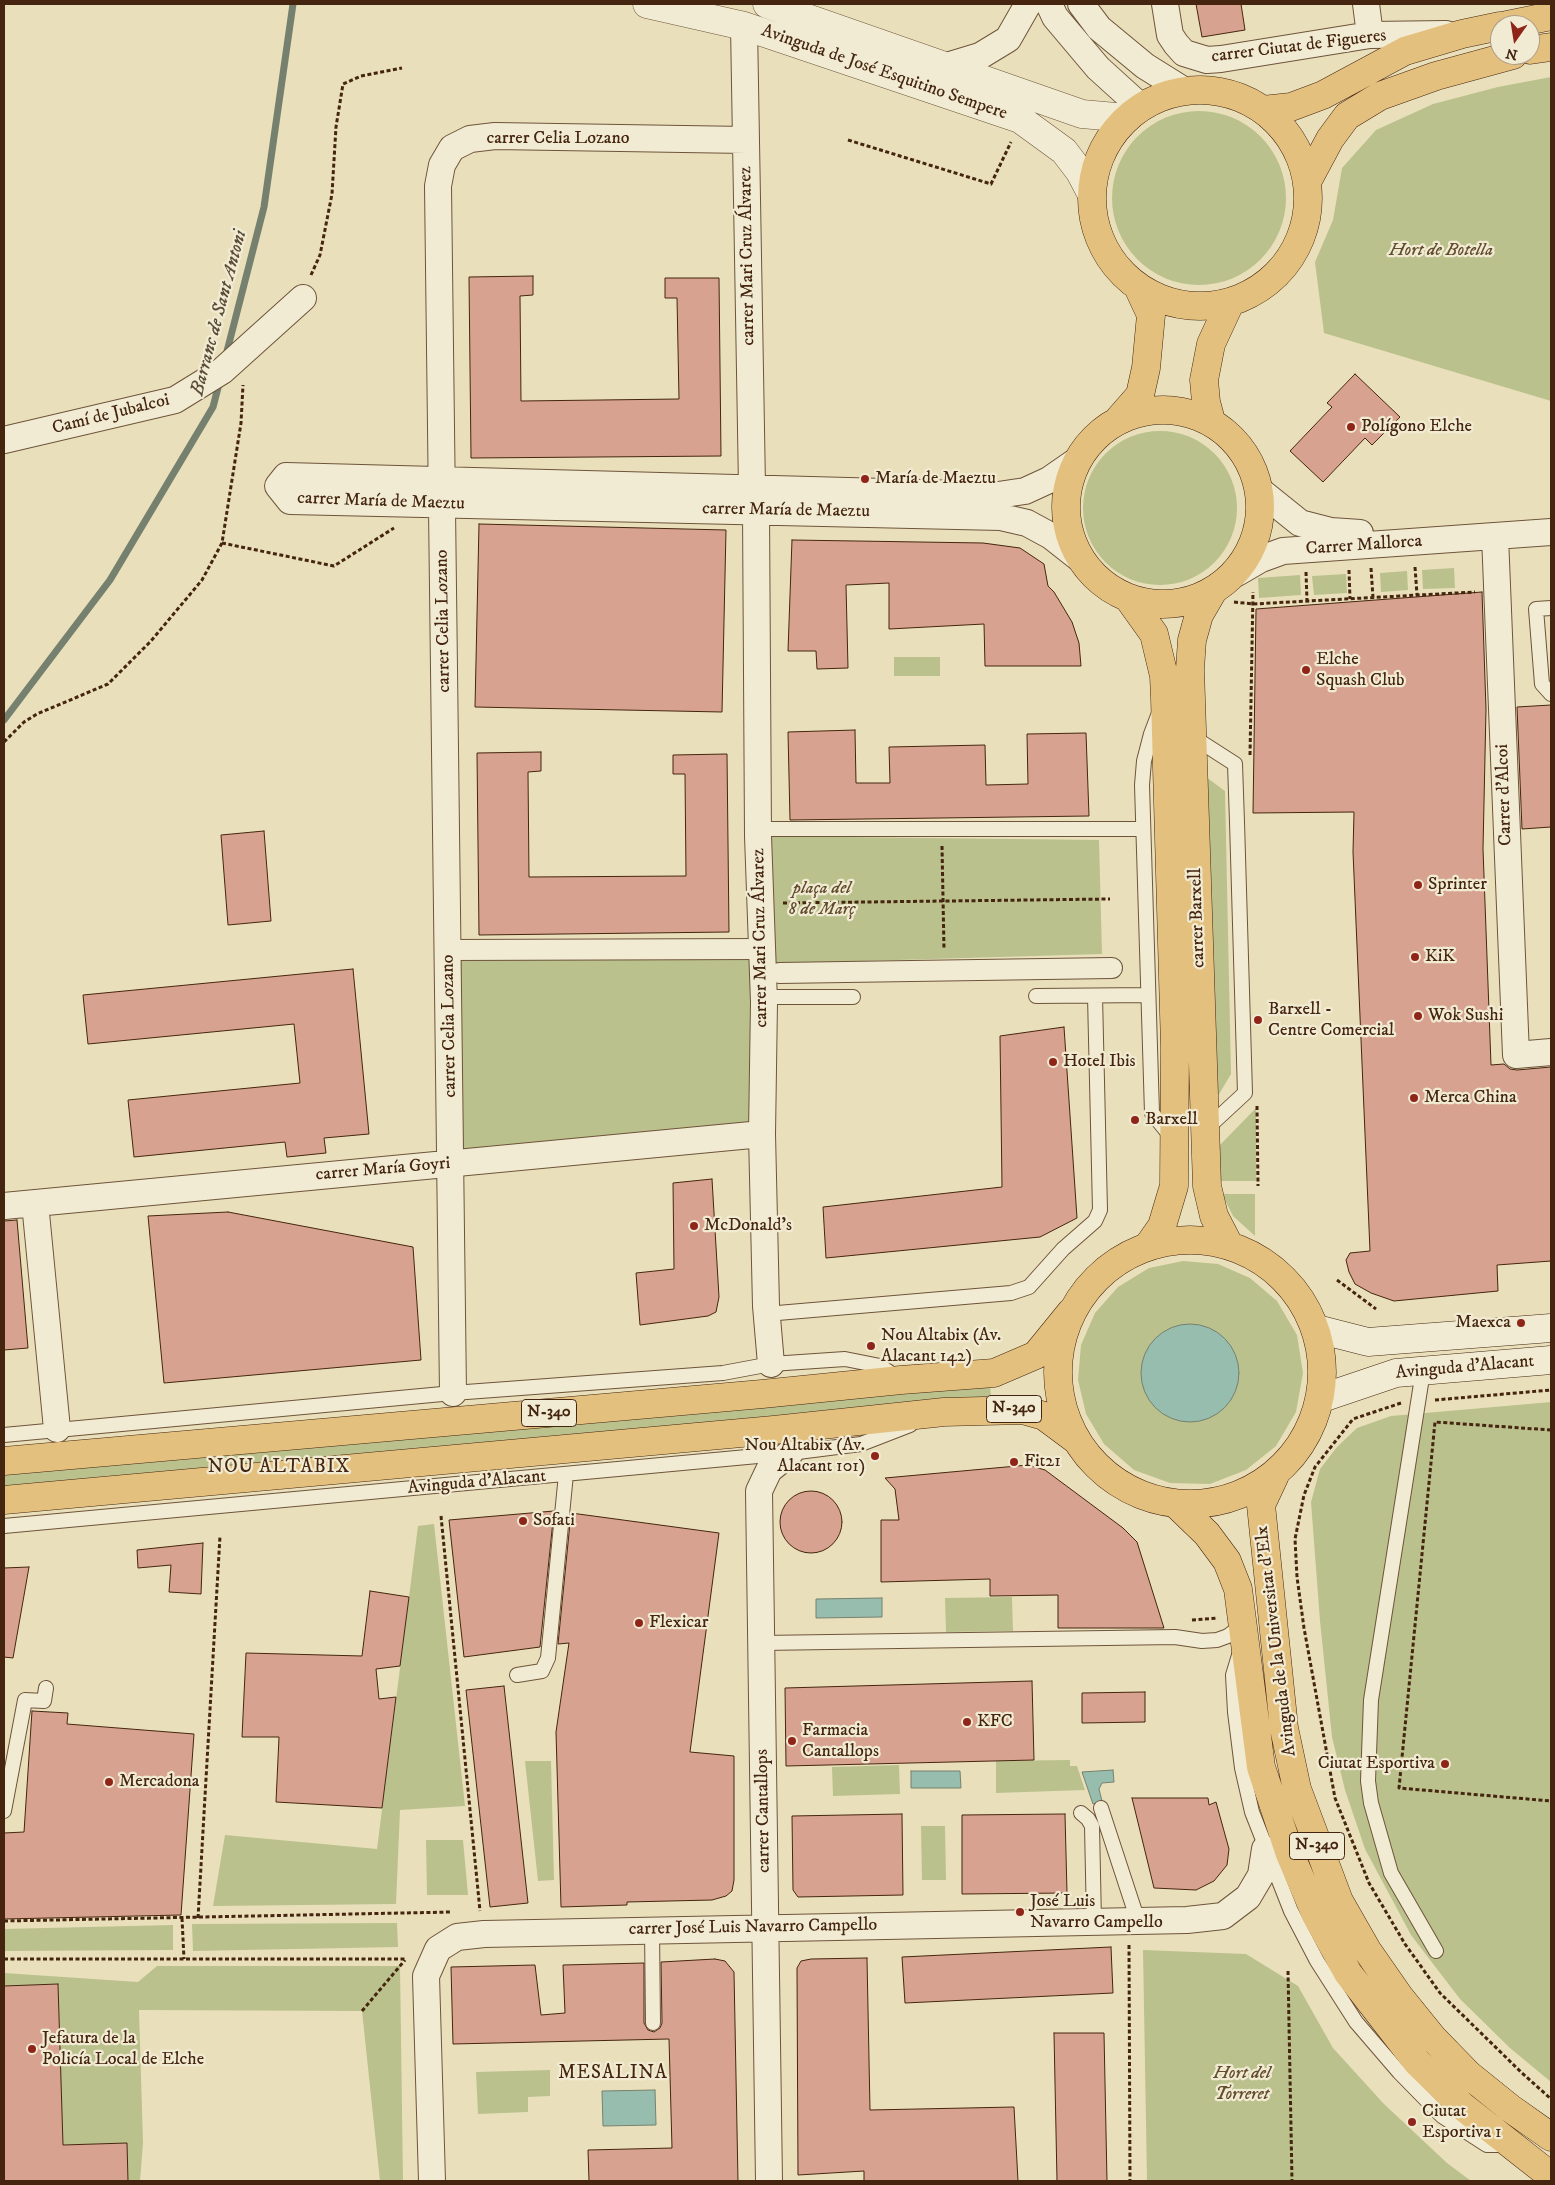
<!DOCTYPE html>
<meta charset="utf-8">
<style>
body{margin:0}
#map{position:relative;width:1555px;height:2185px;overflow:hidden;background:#e9e0bb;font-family:"IM FELL DW Pica",serif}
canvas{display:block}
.frame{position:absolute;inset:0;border:5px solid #45250f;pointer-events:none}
.north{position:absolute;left:1490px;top:15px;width:50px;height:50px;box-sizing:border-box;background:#f1ebd3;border:1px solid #ac9c85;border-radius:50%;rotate:193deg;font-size:14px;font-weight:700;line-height:20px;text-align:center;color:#45250f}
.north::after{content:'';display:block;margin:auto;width:18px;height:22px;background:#8f2418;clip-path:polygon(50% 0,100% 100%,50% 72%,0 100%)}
</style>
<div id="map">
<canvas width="1555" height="2185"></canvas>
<div class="frame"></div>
<div class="north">N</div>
</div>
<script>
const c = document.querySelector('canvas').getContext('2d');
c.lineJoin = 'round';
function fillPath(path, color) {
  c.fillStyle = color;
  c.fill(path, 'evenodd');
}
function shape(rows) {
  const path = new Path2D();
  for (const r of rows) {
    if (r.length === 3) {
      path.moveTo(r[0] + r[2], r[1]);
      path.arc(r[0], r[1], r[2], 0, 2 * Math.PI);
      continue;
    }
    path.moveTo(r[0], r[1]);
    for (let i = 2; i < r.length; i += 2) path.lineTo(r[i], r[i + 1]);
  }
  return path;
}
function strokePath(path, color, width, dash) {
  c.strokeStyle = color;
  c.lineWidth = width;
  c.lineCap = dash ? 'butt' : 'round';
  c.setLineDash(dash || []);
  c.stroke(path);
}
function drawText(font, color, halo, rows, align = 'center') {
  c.font = font + ' "IM FELL DW Pica",serif';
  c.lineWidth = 4.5;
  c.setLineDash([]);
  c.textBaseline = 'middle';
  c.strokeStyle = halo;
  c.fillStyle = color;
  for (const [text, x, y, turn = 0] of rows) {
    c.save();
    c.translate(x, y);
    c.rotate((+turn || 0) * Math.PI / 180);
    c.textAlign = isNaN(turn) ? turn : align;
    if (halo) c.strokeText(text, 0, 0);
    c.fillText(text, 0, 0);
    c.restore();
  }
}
const green = shape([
 [1551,77,1551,401,1324,333,1315,262,1333,220,1342,168,1376,130,1433,104,1498,87],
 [1199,198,87],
 [1160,508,77],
 [1454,568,1455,588,1423,589,1422,570],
 [1407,571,1408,590,1381,592,1380,573],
 [1346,574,1347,593,1314,595,1312,576],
 [1300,575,1301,595,1259,598,1258,578],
 [894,657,940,657,940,676,894,676],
 [1206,777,1225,791,1231,1074,1215,1101],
 [758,836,1099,840,1102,954,762,964,762,1134,451,1163,449,950,761,949],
 [1256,1108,1256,1181,1221,1181,1219,1146],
 [1222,1194,1255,1194,1255,1236,1233,1216],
 [1183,1261,1218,1264,1250,1278,1277,1301,1297,1335,1303,1373,1296,1412,1276,1446,1246,1470,1210,1484,1170,1483,1134,1470,1104,1444,1086,1414,1078,1380,1081,1345,1095,1313,1118,1287,1149,1268],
 [990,1383,991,1398,4,1488,4,1474],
 [1551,1402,1551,2082,1510,2048,1460,1999,1411,1935,1365,1849,1345,1790,1332,1737,1320,1621,1311,1502,1320,1469,1337,1447,1357,1428,1391,1416],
 [434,1524,465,1806,400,1810,396,1904,213,1906,225,1835,377,1849,418,1526],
 [1012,1597,1013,1631,946,1632,945,1598],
 [1070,1760,1070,1766,1077,1766,1085,1790,996,1793,996,1761],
 [525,1761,551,1761,554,1880,538,1881],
 [899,1765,900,1794,833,1796,832,1767],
 [921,1826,945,1826,946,1880,922,1880],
 [426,1840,463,1840,468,1895,427,1895],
 [397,1923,398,1947,193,1951,192,1924],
 [173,1925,173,1950,4,1951,4,1929],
 [1143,1950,1246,1954,1298,1986,1333,2048,1384,2104,1447,2163,1471,2181,1147,2181],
 [157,1966,400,1966,403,2181,380,2181,362,2011,139,2010,143,2143,140,2181,128,2181,127,2143,63,2145,58,1984,4,1986,4,1973,138,1982],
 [550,2070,550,2096,528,2097,528,2112,478,2114,476,2072]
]);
const water = shape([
 [1190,1373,49],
 [882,1598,882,1617,816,1618,816,1599,882,1598],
 [1113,1770,1114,1782,1102,1783,1099,1789,1102,1801,1093,1804,1082,1772,1113,1770],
 [911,1771,960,1771,961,1788,911,1788,911,1771],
 [655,2090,656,2125,603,2126,602,2091,655,2090]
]);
const stream = shape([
 [226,355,264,207,293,4],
 [4,720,110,580,213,407,220,380]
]);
const building = shape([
 [1196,4,1241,4,1245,30,1202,37,1196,4],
 [533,276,533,295,520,296,521,401,679,399,677,298,665,298,665,278,719,278,721,456,471,458,469,277,533,276],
 [1355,374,1400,417,1372,445,1365,438,1323,482,1290,451,1332,407,1327,403,1355,374],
 [479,524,726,530,722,712,475,707,479,524],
 [792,540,983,543,1020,548,1044,564,1048,586,1054,592,1072,622,1079,643,1081,666,985,666,984,624,889,629,889,583,846,585,848,668,817,669,816,651,788,651,792,540],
 [1482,592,1486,709,1483,849,1491,1065,1504,1064,1510,1069,1517,1070,1551,1067,1551,1261,1497,1265,1498,1291,1394,1301,1371,1293,1355,1284,1349,1272,1346,1260,1350,1253,1370,1251,1353,852,1354,812,1253,813,1256,609,1482,592],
 [1551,705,1551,827,1522,829,1517,707,1551,705],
 [855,730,856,783,890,783,889,747,985,745,986,785,1028,784,1027,734,1086,733,1089,816,790,820,788,732,855,730],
 [541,752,541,771,528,772,529,877,686,876,685,774,673,774,673,755,727,754,729,932,479,935,477,753,541,752],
 [264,831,271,921,228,925,221,835,264,831],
 [353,969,369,1134,324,1138,326,1153,287,1157,285,1142,134,1157,128,1100,300,1083,294,1024,88,1044,83,995,353,969],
 [1064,1027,1077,1218,1040,1237,826,1258,823,1207,1002,1187,1000,1036,1064,1027],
 [712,1179,719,1297,716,1312,708,1316,640,1325,636,1273,674,1269,673,1183,712,1179],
 [228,1212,413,1247,421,1360,164,1383,148,1216,228,1212],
 [17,1220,28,1348,4,1350,4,1221,17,1220],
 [1028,1465,1045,1470,1123,1528,1137,1542,1164,1628,1058,1628,1058,1595,990,1596,990,1579,881,1582,881,1520,899,1520,895,1489,885,1478,1028,1465],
 [811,1522,31],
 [554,1511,540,1647,464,1657,449,1520,554,1511],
 [571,1513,719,1533,690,1752,734,1756,734,1880,732,1891,726,1896,712,1900,627,1902,627,1905,561,1907,556,1732,569,1643,558,1644,571,1513],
 [203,1543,201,1594,169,1592,171,1565,138,1568,137,1550,203,1543],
 [29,1567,13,1658,4,1657,4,1568,29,1567],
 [370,1591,409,1597,400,1666,376,1669,379,1699,396,1697,382,1808,276,1802,279,1737,242,1737,246,1653,362,1656,370,1591],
 [1032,1681,1034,1760,786,1766,785,1688,1032,1681],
 [504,1686,528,1903,490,1907,466,1690,504,1686],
 [1145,1692,1145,1722,1082,1723,1082,1693,1145,1692],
 [32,1711,68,1713,67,1724,194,1734,181,1915,4,1919,4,1833,24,1832,32,1711],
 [1132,1798,1208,1798,1209,1805,1216,1802,1229,1849,1227,1865,1214,1881,1196,1890,1154,1888,1132,1798],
 [902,1814,903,1895,798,1897,793,1890,792,1816,902,1814],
 [1065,1814,1067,1893,962,1894,962,1815,1065,1814],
 [1111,1947,1113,1993,905,2003,902,1957,1111,1947],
 [867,1958,870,2110,1014,2107,1018,2181,864,2181,864,2171,798,2175,797,1968,801,1961,811,1959,867,1958],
 [715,1959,725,1961,734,1972,738,2181,589,2181,588,2150,672,2148,669,2039,453,2044,451,1967,535,1965,541,2015,565,2013,563,1965,644,1963,644,2023,648,2030,654,2032,660,2028,662,2023,661,1962,715,1959],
 [58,1984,63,2145,127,2143,128,2181,4,2181,4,1986,58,1984],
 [1054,2033,1104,2033,1107,2181,1057,2181,1054,2033]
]);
const path = shape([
 [848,140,991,184,1011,142],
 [311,275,320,255,332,194,336,127,343,84,361,76,402,68],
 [222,543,334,566,394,528],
 [1415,567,1417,595],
 [1371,568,1373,598],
 [1349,570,1350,599],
 [1306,572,1307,601],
 [1234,602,1253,604,1475,592],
 [4,742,24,722,37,714,108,684,151,641,202,580,222,543,241,423,243,385],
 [1250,755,1253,592],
 [942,846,944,950],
 [783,903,1110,899],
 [1257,1106,1258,1186],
 [1337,1280,1376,1309],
 [1435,1400,1551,1390],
 [1401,1403,1353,1419,1315,1467,1304,1495,1295,1539,1297,1577,1304,1628,1335,1798,1369,1883,1405,1944,1440,1993,1522,2073,1551,2099],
 [1551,1430,1435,1422,1399,1788,1551,1801],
 [441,1516,480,1911],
 [1192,1620,1218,1618],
 [182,1918,184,1959],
 [198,1918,220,1536],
 [4,1921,452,1912],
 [1129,1945,1130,2181],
 [4,1959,405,1959],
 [1288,1971,1292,2181],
 [362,2011,405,1960]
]);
const service = shape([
 [1551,608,1536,609,1542,684,1551,694],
 [1159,713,1151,734,1144,761,1142,785,1152,1113,1173,1139],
 [1193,737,1235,764,1237,822,1245,1093,1205,1130],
 [758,829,1143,829],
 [1036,996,1148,995],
 [764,1002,767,997,853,997],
 [766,1314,1011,1293,1029,1287,1063,1249,1095,1221,1100,1210,1095,996],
 [1423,1371,1371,1700,1368,1781,1371,1803,1391,1873,1436,1951],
 [4,1435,453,1393,723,1373,771,1364,845,1359,880,1366,898,1378],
 [4,1526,790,1453,861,1444,910,1425],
 [761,1643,1175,1637,1202,1641,1217,1640,1228,1636,1243,1625],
 [1240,1652,1233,1675,1235,1712,1242,1768,1252,1812,1291,1911,1317,1961,1356,2022,1399,2072,1442,2116,1487,2145,1507,2145],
 [517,1675,542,1671,548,1658,566,1474],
 [1101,1808,1138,1921],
 [4,1811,25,1700,44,1701,46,1688],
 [1081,1813,1088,1819,1092,1826,1094,1922],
 [652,1930,653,2023]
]);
const pedestrian = shape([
 [449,950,761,949],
 [779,973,1112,968]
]);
const minor = shape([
 [1049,4,1055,17,1098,68,1141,107],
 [1081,4,1099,28,1145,66,1185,91],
 [1165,4,1170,35,1176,44,1184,53,1207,60,1221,59,1370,35,1446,34],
 [1366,4,1370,35],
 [744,26,752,487],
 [947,66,980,56,1008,39,1028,4],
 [4,440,175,400,222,371,303,298],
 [1075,462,1049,480,1025,491,998,495,286,476,278,486,290,501,1001,517,1027,523,1051,536,1079,558],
 [1259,490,1300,523,1331,531,1360,533],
 [756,510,758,836,764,1002,762,1134,766,1306,771,1364],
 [1495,536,1516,1055,1551,1052],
 [1237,573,1261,559,1283,551,1551,532],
 [35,1203,57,1429],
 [4,1206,762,1134],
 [453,1393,438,186,442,165,452,148,470,139,495,136,746,140],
 [432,2181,426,1976,438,1949,457,1937,484,1934,1187,1920,1223,1916,1248,1897,1261,1875,1265,1849],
 [769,2181,759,1491,769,1470,790,1453]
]);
const tertiary = shape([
 [647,4,744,26,1020,119,1064,151,1080,172,1091,193],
 [767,4,1082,114,1127,118]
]);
const secondary = shape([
 [1321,1330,1368,1342,1551,1328],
 [1322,1398,1396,1373,1551,1360]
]);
const primary = shape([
 [1507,25,1551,16],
 [1530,50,1551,47],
 [1200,198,108],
 [1263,110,1291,107,1323,95,1405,51,1462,34,1500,26],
 [1307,182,1330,139,1347,116,1380,96,1436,76,1513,55],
 [1163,507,97],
 [1119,419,1140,395,1146,368,1151,315,1138,287],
 [1211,421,1206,402,1204,380,1211,344,1230,303],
 [1213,591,1199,615,1192,640,1190,669,1207,1186,1214,1216,1229,1245],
 [1129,599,1154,634,1164,676,1165,698,1175,1047,1174,1186,1162,1226,1148,1246]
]);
const trunk = shape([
 [1190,1372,132],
 [4,1461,762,1394,901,1380,994,1373,1036,1355,1071,1312],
 [1275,1475,1261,1505,1284,1728,1297,1789,1339,1901,1367,1950,1399,1996,1433,2038,1469,2075,1510,2108,1551,2137],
 [4,1500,774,1430,944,1412,1023,1410,1044,1416,1075,1439],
 [1177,1505,1207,1534,1227,1561,1238,1589,1261,1767,1290,1854,1316,1915,1348,1973,1417,2062,1462,2106,1551,2176]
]);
const markers = [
 [1351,427,5,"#8f2418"],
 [865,479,5,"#8f2418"],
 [1306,670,5,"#8f2418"],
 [1418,885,5,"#8f2418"],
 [1415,957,5,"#8f2418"],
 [1418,1016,5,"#8f2418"],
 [1258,1020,5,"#8f2418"],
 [1053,1062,5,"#8f2418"],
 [1414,1098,5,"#8f2418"],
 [1135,1120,5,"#8f2418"],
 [694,1226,5,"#8f2418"],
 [1521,1323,5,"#8f2418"],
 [871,1346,5,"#8f2418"],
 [875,1456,5,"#8f2418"],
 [1014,1462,5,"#8f2418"],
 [523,1521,5,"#8f2418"],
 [639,1623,5,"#8f2418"],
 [967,1722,5,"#8f2418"],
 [792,1741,5,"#8f2418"],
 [1445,1764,5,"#8f2418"],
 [109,1782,5,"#8f2418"],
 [1020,1912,5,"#8f2418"],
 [32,2049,5,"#8f2418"],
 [1412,2122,5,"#8f2418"]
];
const shields = [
 [1014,1409,55],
 [549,1413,55],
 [1317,1846,55]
];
const shieldNames = [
 ["N-340",1014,1409],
 ["N-340",549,1413],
 ["N-340",1317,1846]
];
const streetNames = [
 ["carrer Ciutat de Figueres",1299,47,-7],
 ["Avinguda de José Esquitino Sempere",884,73,19],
 ["carrer Celia Lozano",558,139],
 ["carrer Mari Cruz Álvarez",748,256,-91],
 ["Camí de Jubalcoi",111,415,-14],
 ["carrer María de Maeztu",381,502,2],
 ["carrer María de Maeztu",786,511,1],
 ["Carrer Mallorca",1364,546,-4],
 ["carrer Celia Lozano",444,621,-91],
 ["Carrer d'Alcoi",1505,795,-92],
 ["carrer Barxell",1198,918,-92],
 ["carrer Mari Cruz Álvarez",761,938,-91],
 ["carrer Celia Lozano",450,1026,-91],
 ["carrer María Goyri",383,1170,-5],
 ["Avinguda d'Alacant",1465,1368,-5],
 ["Avinguda d'Alacant",477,1483,-5],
 ["Avinguda de la Universitat d'Elx",1277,1641,-97],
 ["carrer Cantallops",764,1811,-91],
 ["carrer José Luis Navarro Campello",753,1928,-1]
];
const parkNames = [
 ["Hort de Botella",1441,251],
 ["plaça del",822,889],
 ["8 de Març",822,910],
 ["Hort del",1242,2074],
 ["Torreret",1242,2095]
];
const poiNames = [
 ["Polígono Elche",1361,427],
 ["María de Maeztu",875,479],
 ["Elche",1316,660],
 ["Squash Club",1316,681],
 ["Sprinter",1428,885],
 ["KiK",1425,957],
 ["Barxell -",1268,1010],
 ["Centre Comercial",1268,1031],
 ["Wok Sushi",1428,1016],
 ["Hotel Ibis",1063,1062],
 ["Merca China",1424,1098],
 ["Barxell",1145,1120],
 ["McDonald's",704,1226],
 ["Maexca",1511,1323,"right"],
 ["Nou Altabix (Av.",881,1336],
 ["Alacant 142)",881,1357],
 ["Nou Altabix (Av.",865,1446,"right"],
 ["Alacant 101)",865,1467,"right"],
 ["Fit21",1024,1462],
 ["Sofati",533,1521],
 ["Flexicar",649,1623],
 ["KFC",977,1722],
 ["Farmacia",802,1731],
 ["Cantallops",802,1752],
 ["Ciutat Esportiva",1435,1764,"right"],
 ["Mercadona",119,1782],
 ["José Luis",1030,1902],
 ["Navarro Campello",1030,1923],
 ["Jefatura de la",42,2039],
 ["Policía Local de Elche",42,2060],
 ["Ciutat",1422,2112],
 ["Esportiva 1",1422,2133]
];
const waterNames = [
 ["Barranc de Sant Antoni",220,313,-75]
];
const neighbourhoodNames = [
 ["NOU ALTABIX",279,1468],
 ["MESALINA",613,2074]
];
fillPath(green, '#bac18d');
fillPath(water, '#97bdae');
strokePath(water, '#76806e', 1);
strokePath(stream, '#76806e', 7);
fillPath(building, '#d7a290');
strokePath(building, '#45250f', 1);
strokePath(service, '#6e543a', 16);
strokePath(pedestrian, '#6e543a', 22);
strokePath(minor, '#6e543a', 28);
strokePath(tertiary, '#6e543a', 29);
strokePath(secondary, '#45250f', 29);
strokePath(primary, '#45250f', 29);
strokePath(trunk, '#45250f', 29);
strokePath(path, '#45250f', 3, [4, 2.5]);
strokePath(service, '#f1ebd3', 14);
strokePath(pedestrian, '#f1ebd3', 20);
strokePath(minor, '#f1ebd3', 26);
strokePath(tertiary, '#f1ebd3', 28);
strokePath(secondary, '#f1ebd3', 28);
strokePath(primary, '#e4c07e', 28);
strokePath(trunk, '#e4c07e', 28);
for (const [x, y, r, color] of markers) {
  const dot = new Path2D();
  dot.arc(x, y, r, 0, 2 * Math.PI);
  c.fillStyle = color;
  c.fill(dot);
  strokePath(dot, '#f1ebd3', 2);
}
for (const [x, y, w] of shields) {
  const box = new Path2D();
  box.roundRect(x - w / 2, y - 13.5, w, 27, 4);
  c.fillStyle = '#f1ebd3';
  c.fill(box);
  strokePath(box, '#45250f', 1);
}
drawText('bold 16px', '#45250f', null, shieldNames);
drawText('18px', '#45250f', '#f1ebd3', streetNames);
drawText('italic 18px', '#624c2e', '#f1ebd3', parkNames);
drawText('18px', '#45250f', '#f1ebd3', poiNames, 'left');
drawText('italic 19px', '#5a4b37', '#f1ebd3', waterNames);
c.letterSpacing = '1px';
drawText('19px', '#45250f', '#f1ebd3', neighbourhoodNames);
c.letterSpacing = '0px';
</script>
